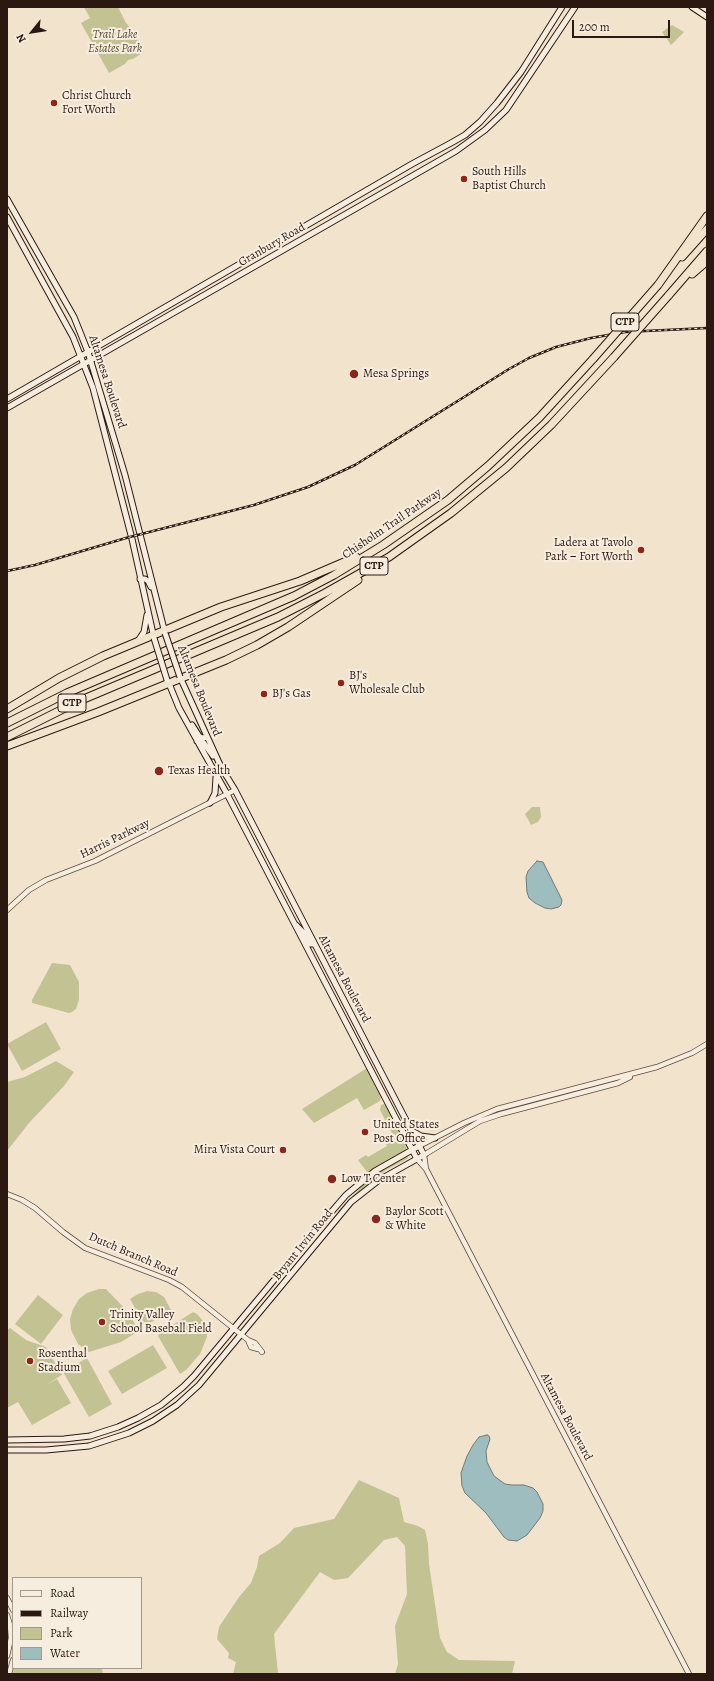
<!DOCTYPE html>
<meta charset="utf-8">
<style>
body{margin:0}
#map{position:relative;width:714px;height:1681px;overflow:hidden;background:#f2e4cc;font-family:Alegreya,serif}
canvas{display:block}
.frame{position:absolute;inset:0;border:8px solid #2b1911;pointer-events:none}
.legend{position:absolute;left:12px;top:1577px;width:130px;height:92px;box-sizing:border-box;background:#f7edde;border:1px solid #a5988c;margin:0;padding:5px 7px;list-style:none;font-size:12px;color:#2b1911}
.legend li{display:flex;align-items:center;gap:8px;height:20px}
.legend b{width:20px;border:1px solid #a5988c}
.north{position:absolute;left:12px;top:12px;width:40px;height:40px;-webkit-text-stroke:3px #f7edde;paint-order:stroke;rotate:240deg;font-size:11px;font-weight:700;line-height:16px;text-align:center;color:#2b1911}
.north::after{content:'';display:block;margin:auto;width:14px;height:18px;background:#2b1911;clip-path:polygon(50% 0,100% 100%,50% 72%,0 100%)}
.scale{position:absolute;left:572px;top:20px;width:98px;height:18px;box-sizing:border-box;border:2px solid #2b1911;border-top:0;padding-left:5px;font-size:12px;line-height:14px;white-space:nowrap;color:#2b1911;-webkit-text-stroke:3px #f7edde;paint-order:stroke}
</style>
<div id="map">
<canvas width="714" height="1681"></canvas>
<div class="frame"></div>
<ul class="legend">
<li><b style="height:5px;background:#f7edde"></b>Road</li>
<li><b style="height:5px;background:#2b1911"></b>Railway</li>
<li><b style="height:11px;background:#c2c293"></b>Park</li>
<li><b style="height:11px;background:#9dbdbf"></b>Water</li>
</ul>
<div class="north">N</div>
<div class="scale">200 m</div>
</div>
<script>
const c = document.querySelector('canvas').getContext('2d');
c.lineJoin = 'round';
function fillPath(path, color) {
  c.fillStyle = color;
  c.fill(path, 'evenodd');
}
function shape(rows) {
  const path = new Path2D();
  for (const r of rows) {
    path.moveTo(r[0], r[1]);
    for (let i = 2; i < r.length; i += 2) path.lineTo(r[i], r[i + 1]);
  }
  return path;
}
function strokePath(path, color, width, dash) {
  c.strokeStyle = color;
  c.lineWidth = width;
  c.lineCap = dash ? 'butt' : 'round';
  c.setLineDash(dash || []);
  c.stroke(path);
}
function drawText(font, color, halo, rows, align = 'center') {
  c.font = font + ' Alegreya,serif';
  c.lineWidth = 4;
  c.setLineDash([]);
  c.textBaseline = 'middle';
  c.strokeStyle = halo;
  c.fillStyle = color;
  for (const [text, x, y, turn = 0] of rows) {
    c.save();
    c.translate(x, y);
    c.rotate((+turn || 0) * Math.PI / 180);
    c.textAlign = isNaN(turn) ? turn : align;
    if (halo) c.strokeText(text, 0, 0);
    c.fillText(text, 0, 0);
    c.restore();
  }
}
const green = shape([
 [84,7,118,7,126,23,129,26,144,52,133,59,128,60,125,64,109,73,81,23,90,18],
 [672,25,684,32,671,45,662,32],
 [532,807,540,807,541,817,538,822,531,825,525,814],
 [52,963,70,965,79,982,79,1000,76,1009,72,1012,69,1013,32,1003,32,1000],
 [46,1022,61,1049,22,1071,7,1044],
 [56,1061,74,1072,64,1086,29,1123,7,1151,7,1082,25,1077],
 [367,1068,381,1097,380,1101,364,1110,357,1098,314,1123,302,1109],
 [384,1104,386,1105,407,1146,406,1150,370,1172,367,1172,358,1160,366,1155,368,1157,387,1146,386,1144,394,1137,380,1110,381,1105],
 [409,1156,407,1159,386,1170,376,1178,340,1211,337,1212,365,1183,380,1171],
 [106,1289,128,1312,136,1326,134,1334,121,1342,89,1352,78,1344,71,1330,70,1319,73,1309,79,1299,87,1293,99,1289],
 [147,1291,156,1292,164,1297,171,1310,145,1326,130,1299,138,1294],
 [38,1295,63,1315,41,1344,15,1324],
 [193,1312,197,1314,205,1323,207,1328,207,1337,200,1354,187,1369,180,1374,158,1336,159,1334],
 [10,1328,26,1340,46,1347,62,1375,46,1385,57,1379,71,1403,32,1425,18,1402,7,1408,7,1330],
 [153,1345,167,1368,122,1394,108,1371],
 [87,1358,112,1404,89,1417,63,1372],
 [359,1480,399,1498,404,1522,418,1526,425,1530,428,1544,429,1564,440,1638,447,1652,459,1660,515,1661,512,1674,395,1674,398,1664,395,1626,407,1594,405,1546,397,1537,384,1540,348,1578,334,1580,320,1572,274,1634,278,1674,233,1674,236,1662,228,1658,229,1653,217,1639,219,1627,239,1597,251,1583,257,1567,259,1556,280,1543,294,1528,334,1519],
 [14,1668,102,1668,103,1674,13,1674]
]);
const water = shape([
 [537,861,543,862,562,900,561,905,559,907,551,909,545,908,535,903,529,898,527,892,526,877,528,871,537,861],
 [487,1435,489,1436,490,1439,486,1451,487,1462,494,1476,505,1484,512,1485,524,1485,533,1488,537,1492,543,1504,543,1511,540,1518,527,1535,517,1541,508,1540,504,1537,486,1513,465,1493,462,1486,461,1473,467,1456,473,1445,479,1437,487,1435]
]);
const tertiary = shape([
 [7,910,29,890,46,880,95,861,235,790],
 [419,1146,464,1123,497,1109,657,1067,692,1053,707,1044],
 [417,1159,426,1169,689,1674],
 [426,1169,424,1155,480,1121,501,1114,618,1083,630,1077],
 [7,1194,22,1200,35,1208,63,1232,85,1248,169,1280,182,1287,248,1340,255,1343,262,1352],
 [248,1340,251,1347,258,1349],
 [7,1598,13,1610],
 [7,1615,10,1625,11,1638,7,1656],
 [9,1674,13,1660]
]);
const secondary = shape([
 [692,7,707,17],
 [7,199,74,317,88,352,125,475,165,633],
 [7,217,73,337,93,388,132,539,154,638],
 [7,399,412,164,451,143,465,135,480,122,497,103,521,72,562,7],
 [7,408,456,151,485,130,506,110,575,7],
 [140,579,145,579,148,581,151,587],
 [138,641,144,632,147,615],
 [168,681,179,708,227,794,417,1159],
 [192,725,199,736,202,738,207,737],
 [197,741,203,742,213,756],
 [210,803,215,793,216,777],
 [296,925,303,932,310,944,314,944],
 [412,1131,421,1136,435,1138],
 [7,1440,64,1439,90,1436,118,1427,138,1418,161,1405,183,1387,194,1376,320,1225,346,1195,375,1171,419,1146],
 [7,1450,46,1450,89,1446,129,1433,153,1421,177,1405,199,1385,351,1202,379,1180,424,1155,235,790,221,767,180,677]
]);
const motorway = shape([
 [682,257,707,229],
 [692,274,707,261],
 [658,285,707,216],
 [668,296,707,251],
 [7,709,59,678,103,656,221,607,300,581,356,557],
 [7,723,67,693,294,596,334,575,383,545,448,500,488,466,539,418,593,359],
 [7,737,79,701,278,617,325,593,389,557,451,513,506,468,551,425,614,357],
 [7,746,98,712,226,660,257,645,288,627,358,580]
]);
const rail = shape([
 [7,571,35,565,126,538,254,505,308,487,355,465,509,369,529,358,556,347,591,338,625,332,707,328]
]);
const secondaryBridge = shape([
 [165,633,180,677],
 [154,638,167,680]
]);
const motorwayBridge = shape([
 [614,357,668,296],
 [593,359,658,285]
]);
const markers = [
 [54,103,4,"#8f2418"],
 [464,179,4,"#8f2418"],
 [354,374,5,"#8f2418"],
 [641,550,4,"#8f2418"],
 [341,683,4,"#8f2418"],
 [264,694,4,"#8f2418"],
 [159,771,5,"#8f2418"],
 [365,1132,4,"#8f2418"],
 [283,1150,4,"#8f2418"],
 [332,1179,5,"#8f2418"],
 [376,1219,5,"#8f2418"],
 [102,1322,4,"#8f2418"],
 [30,1361,4,"#8f2418"]
];
const shields = [
 [625,322,28],
 [374,566,28],
 [72,703,28]
];
const shieldNames = [
 ["CTP",625,322],
 ["CTP",374,566],
 ["CTP",72,703]
];
const parkNames = [
 ["Trail Lake",115,35],
 ["Estates Park",115,49]
];
const poiNames = [
 ["Christ Church",62,96],
 ["Fort Worth",62,110],
 ["South Hills",472,172],
 ["Baptist Church",472,186],
 ["Mesa Springs",363,374],
 ["Ladera at Tavolo",633,543,"right"],
 ["Park – Fort Worth",633,557,"right"],
 ["BJ's",349,676],
 ["Wholesale Club",349,690],
 ["BJ's Gas",272,694],
 ["Texas Health",168,771],
 ["United States",373,1125],
 ["Post Office",373,1139],
 ["Mira Vista Court",275,1150,"right"],
 ["Low T Center",341,1179],
 ["Baylor Scott",385,1212],
 ["& White",385,1226],
 ["Trinity Valley",110,1315],
 ["School Baseball Field",110,1329],
 ["Rosenthal",38,1354],
 ["Stadium",38,1368]
];
const streetNames = [
 ["Granbury Road",272,245,-30],
 ["Altamesa Boulevard",107,382,72],
 ["Chisholm Trail Parkway",392,524,-34],
 ["Altamesa Boulevard",199,691,68],
 ["Harris Parkway",115,839,-26],
 ["Altamesa Boulevard",344,979,62],
 ["Bryant Irvin Road",303,1245,-51],
 ["Dutch Branch Road",133,1255,23],
 ["Altamesa Boulevard",566,1417,62]
];
fillPath(green, '#c2c293');
fillPath(water, '#9dbdbf');
strokePath(water, '#6f7b79', 1);
strokePath(tertiary, '#5d4c40', 6);
strokePath(secondary, '#2b1911', 7);
strokePath(motorway, '#2b1911', 9);
strokePath(tertiary, '#f7edde', 4.5);
strokePath(secondary, '#f7edde', 5);
strokePath(motorway, '#f2e4cc', 7);
strokePath(rail, '#2b1911', 2.5);
strokePath(rail, '#f7edde', 1, [3]);
strokePath(secondaryBridge, '#2b1911', 7, []);
strokePath(motorwayBridge, '#2b1911', 9, []);
strokePath(secondaryBridge, '#f7edde', 5);
strokePath(motorwayBridge, '#f2e4cc', 7);
for (const [x, y, r, color] of markers) {
  const dot = new Path2D();
  dot.arc(x, y, r, 0, 2 * Math.PI);
  c.fillStyle = color;
  c.fill(dot);
  strokePath(dot, '#f7edde', 1.5);
}
for (const [x, y, w] of shields) {
  const box = new Path2D();
  box.roundRect(x - w / 2, y - 9, w, 18, 3);
  c.fillStyle = '#f7edde';
  c.fill(box);
  strokePath(box, '#2b1911', 1);
}
drawText('bold 11px', '#2b1911', null, shieldNames);
drawText('italic 12px', '#584c38', '#f7edde', parkNames);
drawText('12px', '#2b1911', '#f7edde', poiNames, 'left');
drawText('12px', '#2b1911', '#f7edde', streetNames);
</script>
